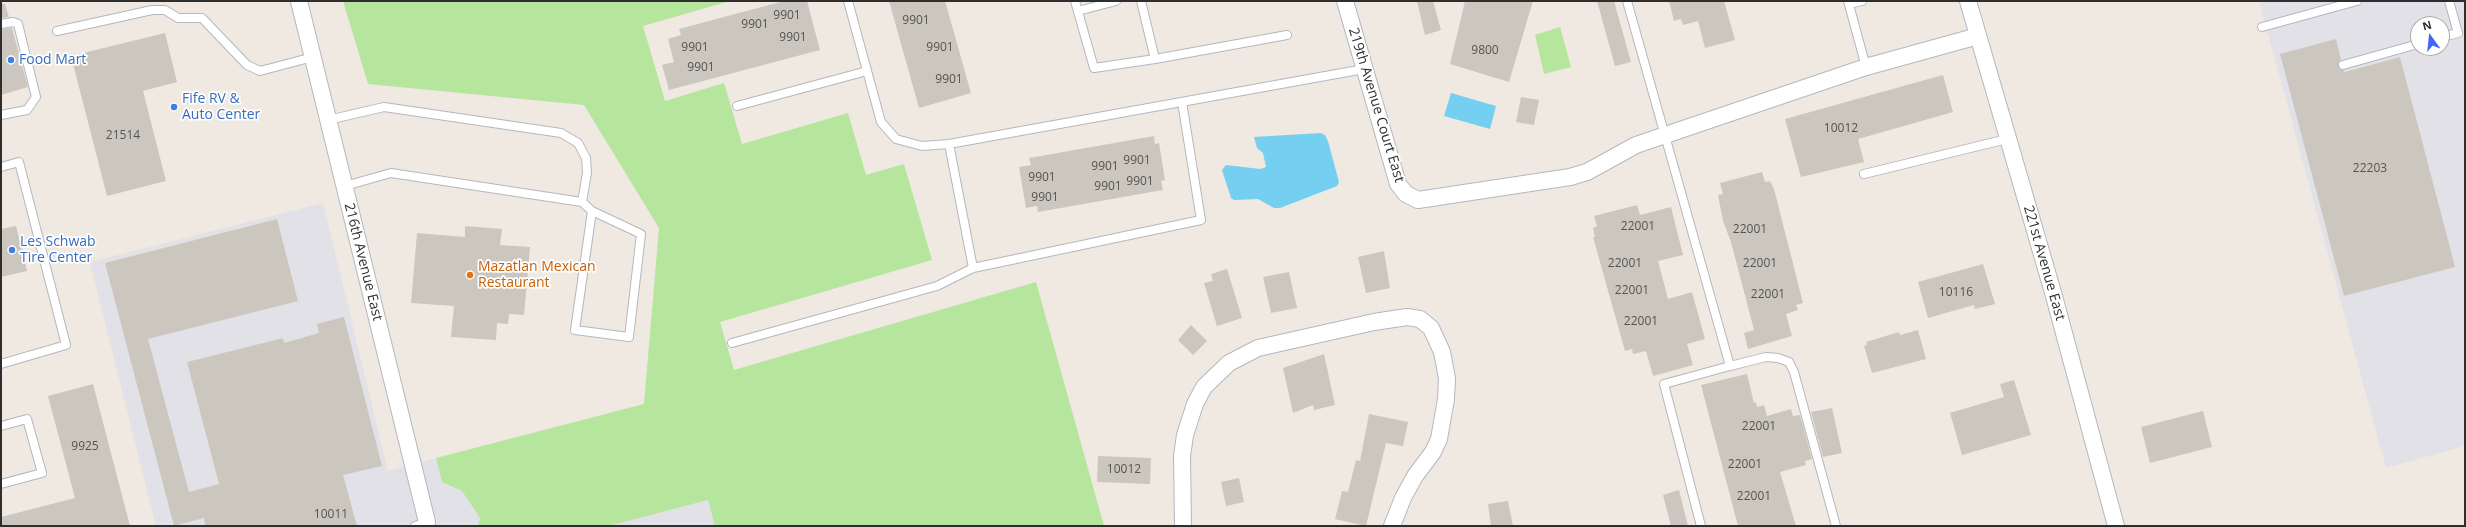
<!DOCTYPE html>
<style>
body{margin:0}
#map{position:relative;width:2466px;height:527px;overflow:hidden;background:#efe9e1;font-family:"Open Sans",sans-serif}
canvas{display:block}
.frame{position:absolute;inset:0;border:2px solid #2e2e2e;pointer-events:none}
.north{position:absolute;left:2410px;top:16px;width:40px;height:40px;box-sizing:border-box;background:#fff;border:1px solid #ababab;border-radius:50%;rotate:345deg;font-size:11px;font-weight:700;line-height:16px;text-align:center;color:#2e2e2e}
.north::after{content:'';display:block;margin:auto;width:14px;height:18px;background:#4264fb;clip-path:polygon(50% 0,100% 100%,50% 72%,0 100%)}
</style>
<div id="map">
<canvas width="2466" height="527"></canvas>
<div class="frame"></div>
<div class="north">N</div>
</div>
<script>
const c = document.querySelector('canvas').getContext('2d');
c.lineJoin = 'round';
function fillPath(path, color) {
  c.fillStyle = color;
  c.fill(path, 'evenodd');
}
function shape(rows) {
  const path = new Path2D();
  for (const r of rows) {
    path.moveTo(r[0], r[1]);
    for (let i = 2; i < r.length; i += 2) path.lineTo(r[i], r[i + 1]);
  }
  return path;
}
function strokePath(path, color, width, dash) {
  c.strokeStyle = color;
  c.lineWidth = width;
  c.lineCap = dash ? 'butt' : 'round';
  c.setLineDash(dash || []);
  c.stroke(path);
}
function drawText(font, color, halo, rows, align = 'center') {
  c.font = font + ' "Open Sans",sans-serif';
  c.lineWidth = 3.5;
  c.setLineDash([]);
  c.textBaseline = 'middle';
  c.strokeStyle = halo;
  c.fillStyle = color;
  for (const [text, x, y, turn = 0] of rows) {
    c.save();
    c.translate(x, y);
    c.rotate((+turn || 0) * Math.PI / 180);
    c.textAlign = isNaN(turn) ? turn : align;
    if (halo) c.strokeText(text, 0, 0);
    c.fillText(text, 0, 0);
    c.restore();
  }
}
const industrial = shape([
 [2259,1,2465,1,2465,446,2386,468],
 [2418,24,2442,24,2442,48,2418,48],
 [323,203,388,471,436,458,442,482,462,491,480,518,478,526,156,526,90,262],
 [708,500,715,526,609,526]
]);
const green = shape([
 [343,1,730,1,643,26,665,101,724,83,742,144,848,113,866,175,904,164,932,260,720,322,734,370,1036,282,1104,526,715,526,708,500,609,526,478,526,480,518,462,491,442,482,436,458,644,404,659,228,584,105,368,84],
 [1560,27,1571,67,1544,74,1535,35]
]);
const water = shape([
 [1451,93,1496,106,1490,129,1444,116],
 [1321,133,1325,135,1328,141,1339,182,1337,186,1280,208,1274,208,1258,199,1234,200,1231,198,1222,170,1226,165,1260,169,1266,167,1263,153,1257,148,1254,137]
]);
const building = shape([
 [784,1,807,1,820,50,669,90,662,65,674,62,668,39,681,35,679,29],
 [889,1,945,1,971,93,919,108],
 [1417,1,1433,1,1441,30,1425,35],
 [1465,1,1533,1,1509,82,1450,64],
 [1597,1,1614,1,1631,62,1615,66],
 [1669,1,1724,1,1735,40,1705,48,1698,21,1683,25,1681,19,1674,21],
 [1,4,5,4,9,17,1,18],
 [12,28,28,87,1,95,1,29],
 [165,33,177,82,143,91,166,181,107,196,71,56],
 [2336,39,2341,60,2338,66,2345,72,2400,57,2455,267,2344,296,2280,54],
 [1943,75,1953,112,1858,139,1864,162,1801,177,1785,119],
 [1521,97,1539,100,1534,125,1516,122],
 [1154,136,1155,144,1159,143,1165,180,1161,181,1163,190,1038,212,1037,206,1026,208,1019,167,1031,165,1029,158],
 [1762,172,1765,182,1770,181,1774,189,1803,303,1796,305,1798,310,1786,314,1792,336,1748,349,1744,333,1754,330,1731,242,1723,221,1718,195,1723,194,1720,183],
 [1637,205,1640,215,1671,207,1683,255,1658,261,1668,299,1692,292,1705,339,1687,344,1693,365,1653,376,1646,351,1633,354,1632,349,1625,351,1593,237,1595,237,1593,228,1597,226,1594,216],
 [277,219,298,301,148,339,189,492,219,484,187,362,283,338,284,343,319,333,317,324,344,317,382,466,343,475,357,526,205,526,204,518,174,526,105,263],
 [16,226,27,271,1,277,1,229],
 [465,226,502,229,500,245,530,247,524,315,509,314,508,324,497,323,496,340,451,337,454,306,411,303,417,233,465,237],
 [1384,251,1390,288,1366,293,1358,257],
 [1983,264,1995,304,1975,309,1974,305,1928,318,1918,282],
 [1227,269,1242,318,1217,326,1204,283,1213,281,1211,274],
 [1289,272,1297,308,1271,313,1263,277],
 [1191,325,1207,341,1193,355,1178,340],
 [1918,330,1926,359,1872,373,1864,346,1867,345,1866,342,1899,332,1900,335],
 [1324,354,1335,405,1314,410,1313,405,1293,413,1283,368],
 [1747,374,1754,403,1756,402,1757,407,1764,405,1767,416,1791,409,1793,416,1800,415,1812,459,1805,461,1806,465,1780,472,1796,526,1738,526,1701,385],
 [2014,380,2031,435,1962,455,1950,413,2004,397,2000,384],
 [93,384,130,526,1,526,1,517,75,498,48,396],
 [1832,408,1842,453,1823,457,1811,412],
 [2203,411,2212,447,2150,463,2141,427],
 [1369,414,1408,422,1403,446,1386,443,1366,526,1335,519,1342,491,1348,492,1356,460,1360,461],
 [1098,456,1151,458,1150,484,1097,482],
 [1239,478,1244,502,1226,506,1221,482],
 [1679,490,1688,526,1671,526,1663,495],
 [1508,501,1513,526,1491,526,1488,504]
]);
const service = shape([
 [848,1,881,122,896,139,922,146,949,144,1364,69],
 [1075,1,1094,68,1155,59],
 [1141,1,1155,59,1287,35],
 [1627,1,1730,366,1766,357,1778,358,1789,362,1794,372,1836,526],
 [1848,1,1866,67],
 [1849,4,1862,1],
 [1078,11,1116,1],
 [1,24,13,22,18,24,36,97,27,110,1,115],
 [2262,27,2357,1],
 [57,31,152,10,165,10,178,18,202,18,247,65,260,71,313,57],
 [2442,37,2458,33,2449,1],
 [2343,65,2418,44],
 [737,106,867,71],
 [328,120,384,107,561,133,578,143,586,158,587,173,582,202],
 [949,144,973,268],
 [1,167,19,162,66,345,1,364],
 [1864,174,2007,139],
 [345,186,391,173,582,202,592,211,575,330,629,337,641,234,592,211],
 [732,343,937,286,973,268,1201,220,1182,102],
 [1,426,27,419,42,473,1,484],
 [415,526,427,522,428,524],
 [1701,526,1664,384,1730,366]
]);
const minor = shape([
 [299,1,427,522],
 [1345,1,1398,184,1406,194,1418,200,1570,177,1587,172,1636,145,1866,67,1978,36],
 [1968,1,2054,296,2116,526],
 [1183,526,1182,456,1185,435,1195,404,1204,387,1229,363,1258,348,1374,322,1407,317,1420,319,1431,328,1442,352,1447,378,1446,399,1439,439,1433,452,1415,476,1403,498,1392,526]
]);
const markers = [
 [11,60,4,"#3f7fe0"],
 [174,107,4,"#3f7fe0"],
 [12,250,4,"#3f7fe0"],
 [470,275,4,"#e8710a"]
];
const numberNames = [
 ["9901",787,16],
 ["9901",916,21],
 ["9901",755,25],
 ["9901",793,38],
 ["9901",695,48],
 ["9901",940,48],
 ["9800",1485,51],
 ["9901",701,68],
 ["9901",949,80],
 ["10012",1841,129],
 ["21514",123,136],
 ["9901",1137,161],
 ["9901",1105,167],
 ["22203",2370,169],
 ["9901",1042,178],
 ["9901",1140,182],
 ["9901",1108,187],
 ["9901",1045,198],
 ["22001",1638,227],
 ["22001",1750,230],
 ["22001",1625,264],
 ["22001",1760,264],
 ["22001",1632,291],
 ["10116",1956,293],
 ["22001",1768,295],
 ["22001",1641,322],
 ["22001",1759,427],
 ["9925",85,447],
 ["22001",1745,465],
 ["10012",1124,470],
 ["22001",1754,497],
 ["10011",331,515]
];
const shopNames = [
 ["Food Mart",19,60],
 ["Fife RV &",182,99],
 ["Auto Center",182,115],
 ["Les Schwab",20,242],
 ["Tire Center",20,258]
];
const streetNames = [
 ["219th Avenue Court East",1376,105,73],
 ["216th Avenue East",363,262,76],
 ["221st Avenue East",2044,263,74]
];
const foodNames = [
 ["Mazatlan Mexican",478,267],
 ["Restaurant",478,283]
];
fillPath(industrial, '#e3e1e8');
fillPath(green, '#b6e59e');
fillPath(water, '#75cff0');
fillPath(building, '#cbc7bf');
strokePath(service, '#b4b7c1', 10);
strokePath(minor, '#b4b7c1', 18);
strokePath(service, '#fff', 8);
strokePath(minor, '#fff', 16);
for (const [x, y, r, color] of markers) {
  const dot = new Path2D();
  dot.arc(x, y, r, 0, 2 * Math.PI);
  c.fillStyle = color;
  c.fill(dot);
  strokePath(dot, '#fff', 1.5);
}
drawText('12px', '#555452', null, numberNames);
drawText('14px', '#366cbe', '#fff', shopNames, 'left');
drawText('14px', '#2e2e2e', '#fff', streetNames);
drawText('14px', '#c56008', '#fff', foodNames, 'left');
</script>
